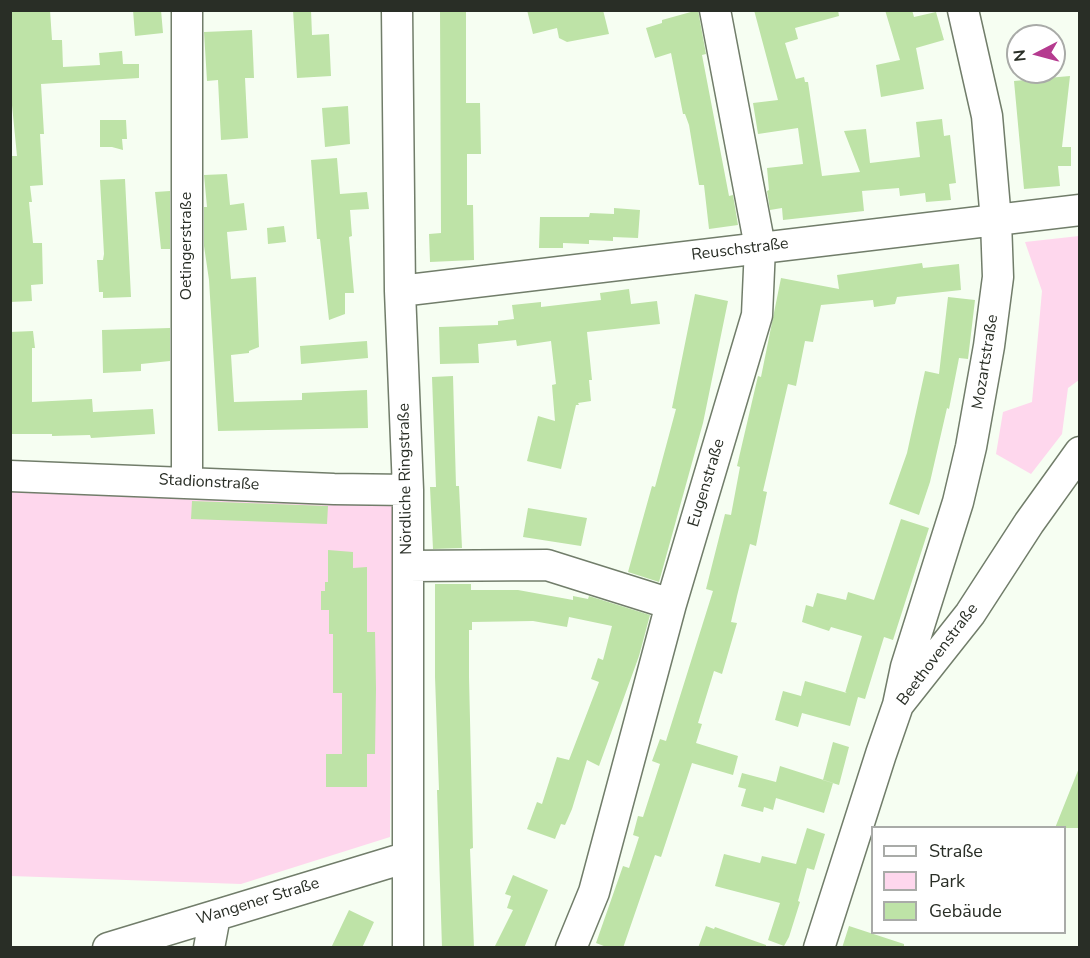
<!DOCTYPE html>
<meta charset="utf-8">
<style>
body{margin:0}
#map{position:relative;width:1090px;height:958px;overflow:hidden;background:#f6fef2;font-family:"Nunito Sans",sans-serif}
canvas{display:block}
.frame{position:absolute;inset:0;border:12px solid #292e26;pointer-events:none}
.legend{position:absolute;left:871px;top:826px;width:195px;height:108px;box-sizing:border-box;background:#fff;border:2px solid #a9aba8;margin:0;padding:8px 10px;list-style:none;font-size:18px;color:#292e26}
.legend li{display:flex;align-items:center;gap:12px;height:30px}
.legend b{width:30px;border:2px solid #a9aba8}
.north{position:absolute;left:1006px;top:24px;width:60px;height:60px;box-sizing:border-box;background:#fff;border:2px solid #a9aba8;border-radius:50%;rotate:264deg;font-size:16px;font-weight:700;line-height:24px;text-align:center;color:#292e26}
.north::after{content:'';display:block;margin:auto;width:21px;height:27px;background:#b53b8f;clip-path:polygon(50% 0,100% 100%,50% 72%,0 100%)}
</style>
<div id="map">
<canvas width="1090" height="958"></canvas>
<div class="frame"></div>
<ul class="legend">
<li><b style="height:8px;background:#fff"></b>Straße</li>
<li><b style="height:16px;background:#fed7ed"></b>Park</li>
<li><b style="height:16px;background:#bee3a7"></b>Gebäude</li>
</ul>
<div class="north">N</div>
</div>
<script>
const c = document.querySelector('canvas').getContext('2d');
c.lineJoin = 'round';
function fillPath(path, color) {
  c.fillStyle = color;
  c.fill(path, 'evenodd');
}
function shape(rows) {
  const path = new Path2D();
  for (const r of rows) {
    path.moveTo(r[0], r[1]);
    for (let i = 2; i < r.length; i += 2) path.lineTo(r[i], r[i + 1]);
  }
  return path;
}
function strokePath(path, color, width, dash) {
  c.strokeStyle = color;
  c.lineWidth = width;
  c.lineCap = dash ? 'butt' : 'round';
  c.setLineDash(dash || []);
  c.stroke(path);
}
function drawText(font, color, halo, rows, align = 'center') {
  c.font = font + ' "Nunito Sans",sans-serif';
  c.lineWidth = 4.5;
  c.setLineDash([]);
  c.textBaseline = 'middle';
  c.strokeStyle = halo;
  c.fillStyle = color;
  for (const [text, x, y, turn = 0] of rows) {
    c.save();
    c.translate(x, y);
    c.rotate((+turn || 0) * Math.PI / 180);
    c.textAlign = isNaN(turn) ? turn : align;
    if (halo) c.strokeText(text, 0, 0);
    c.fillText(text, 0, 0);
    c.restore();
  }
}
const green = shape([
 [1079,236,1079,380,1068,388,1062,434,1031,474,996,454,1003,412,1032,402,1042,291,1025,242],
 [11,486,393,498,390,837,241,884,11,876]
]);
const building = shape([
 [10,10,50,10,52,40,62,40,63,67,100,65,99,53,122,51,123,64,139,64,139,78,41,84,44,134,40,134,43,185,30,186,32,202,29,202,33,243,42,243,43,284,31,285,32,301,10,302,10,156,17,156,10,85],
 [133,10,161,10,163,33,135,36],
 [293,10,311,10,312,35,329,34,331,76,297,78],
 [440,10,466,10,466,103,480,103,481,154,467,154,467,205,473,205,474,260,430,262,429,234,441,233],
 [527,10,603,10,609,34,567,42,559,38,557,28,533,34],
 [698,10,706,54,702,55,729,196,733,195,738,225,709,229,704,185,699,185,689,125,685,114,683,114,671,53,655,58,646,28,662,23,662,20],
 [754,10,838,10,839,16,795,28,798,39,785,43,796,79,804,77,805,82,808,82,822,176,860,172,844,131,866,129,870,163,920,157,916,122,942,119,944,136,950,135,956,183,949,184,951,200,926,202,925,193,900,196,899,188,862,191,864,211,783,220,782,208,770,210,767,191,769,190,767,168,803,164,798,128,758,134,753,103,778,100],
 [885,10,912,10,914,17,936,12,944,40,916,48,924,89,881,97,876,65,900,60],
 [252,30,254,78,245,78,248,138,221,140,218,80,207,81,204,32],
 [1070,76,1062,147,1071,147,1071,166,1058,166,1060,186,1024,189,1014,81],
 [348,106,350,144,325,147,322,108],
 [100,120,126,120,127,139,122,139,123,150,112,147,100,147],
 [337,158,340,194,367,192,369,209,350,210,352,236,349,237,354,293,345,293,345,314,329,320,320,239,317,239,311,160],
 [227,174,230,205,244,203,247,230,227,232,231,279,256,277,259,347,249,351,249,353,231,355,234,402,302,400,302,393,367,390,368,428,218,431,209,280,204,246,204,207,207,207,204,175],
 [125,179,131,297,103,298,103,292,99,292,97,260,103,260,104,254,100,180],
 [170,191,170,249,161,249,155,192],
 [614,208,640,210,638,238,613,237,613,241,589,240,589,244,563,243,563,248,539,248,540,217,589,217,590,213,614,214],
 [284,226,286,242,268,244,267,228],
 [922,263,923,268,959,264,961,290,897,297,895,304,874,307,873,300,821,305,813,342,805,341,796,386,788,384,763,491,767,492,756,546,750,544,737,596,731,622,737,623,722,674,714,671,698,723,702,724,696,743,738,756,733,775,692,763,661,857,655,855,623,948,609,948,596,943,623,866,629,868,639,837,633,835,638,816,643,817,660,764,652,761,660,739,666,741,713,591,706,589,725,514,731,515,740,467,737,466,758,376,761,377,781,278,839,289,837,275],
 [629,289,631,304,657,301,660,324,587,332,592,380,589,380,591,401,578,403,579,405,576,405,561,469,527,461,538,416,555,421,552,385,556,384,551,341,517,346,516,340,478,344,479,363,440,364,439,327,498,325,498,321,514,319,512,305,541,302,541,307,601,300,600,293],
 [695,294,728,301,703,423,659,582,628,572,652,486,655,487,676,409,672,408],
 [948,297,975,300,968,359,959,358,949,409,947,408,930,482,919,515,889,504,907,453,925,371,939,374],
 [170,328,170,361,141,364,141,371,103,373,102,330],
 [33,331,35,348,32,348,32,402,92,399,93,412,153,409,155,434,91,438,90,435,52,436,52,434,10,434,10,332],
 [367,341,368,358,301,364,300,346],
 [453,376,456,486,459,486,462,548,433,549,430,487,436,487,432,377],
 [192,501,328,506,327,524,191,519],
 [528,508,587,518,581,546,523,537],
 [901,519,929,528,893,640,884,637,865,699,858,697,850,726,802,713,798,727,775,720,783,691,801,696,805,681,847,693,845,693,862,636,831,627,829,631,802,622,806,605,813,607,817,593,846,600,848,592,874,600],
 [328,550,353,552,353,568,367,567,367,632,375,632,376,689,375,754,367,754,367,787,326,787,326,754,342,754,342,693,333,693,333,634,329,634,329,610,321,610,321,591,325,591,325,582,328,582],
 [435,584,471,584,471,590,518,590,573,600,573,596,588,599,589,596,650,615,639,656,599,766,587,760,572,809,565,825,561,824,555,839,527,829,537,802,542,804,557,757,569,760,599,682,591,679,598,658,603,660,612,626,569,617,567,627,533,621,472,622,472,630,469,630,469,677,473,848,470,849,474,948,442,948,437,790,439,790,435,677],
 [833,742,849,747,839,785,823,780],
 [780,766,833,783,824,813,776,798,773,810,764,807,763,812,741,806,746,789,738,787,742,773,776,782],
 [1079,768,1080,828,1055,828],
 [807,828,825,834,814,870,807,868,798,901,800,902,789,937,784,946,768,940,780,903,715,886,724,854,760,863,762,856,796,864],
 [513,875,548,890,524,948,494,948,513,910,507,908,511,896,505,894],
 [349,910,374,922,362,948,331,948],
 [706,926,714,929,715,927,766,945,766,948,698,948],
 [849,926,904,944,904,948,842,948]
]);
const minor = shape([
 [187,10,187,482],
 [397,10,400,291,408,490,408,948],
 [400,291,1080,210],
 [10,476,334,489,408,490],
 [408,566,547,565,671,604],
 [898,705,906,667,958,502,971,447,989,346,998,277,996,221,987,116,963,10],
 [108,948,408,857],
 [209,948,215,916],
 [571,948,594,892,671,604,757,315,760,247,715,10],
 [819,948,881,754,898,705,970,614,1029,523,1080,452]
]);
const streetNames = [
 ["Oetingerstraße",187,246,-90],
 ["Reuschstraße",740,250,-7],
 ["Mozartstraße",986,362,-81],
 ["Nördliche Ringstraße",406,479,-91],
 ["Stadionstraße",209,483,3],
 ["Eugenstraße",707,483,-73],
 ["Beethovenstraße",938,655,-53],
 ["Wangener Straße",258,902,-17]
];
fillPath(green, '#fed7ed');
fillPath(building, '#bee3a7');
strokePath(minor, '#717d6a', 33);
strokePath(minor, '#fff', 30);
drawText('16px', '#292e26', '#fff', streetNames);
</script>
